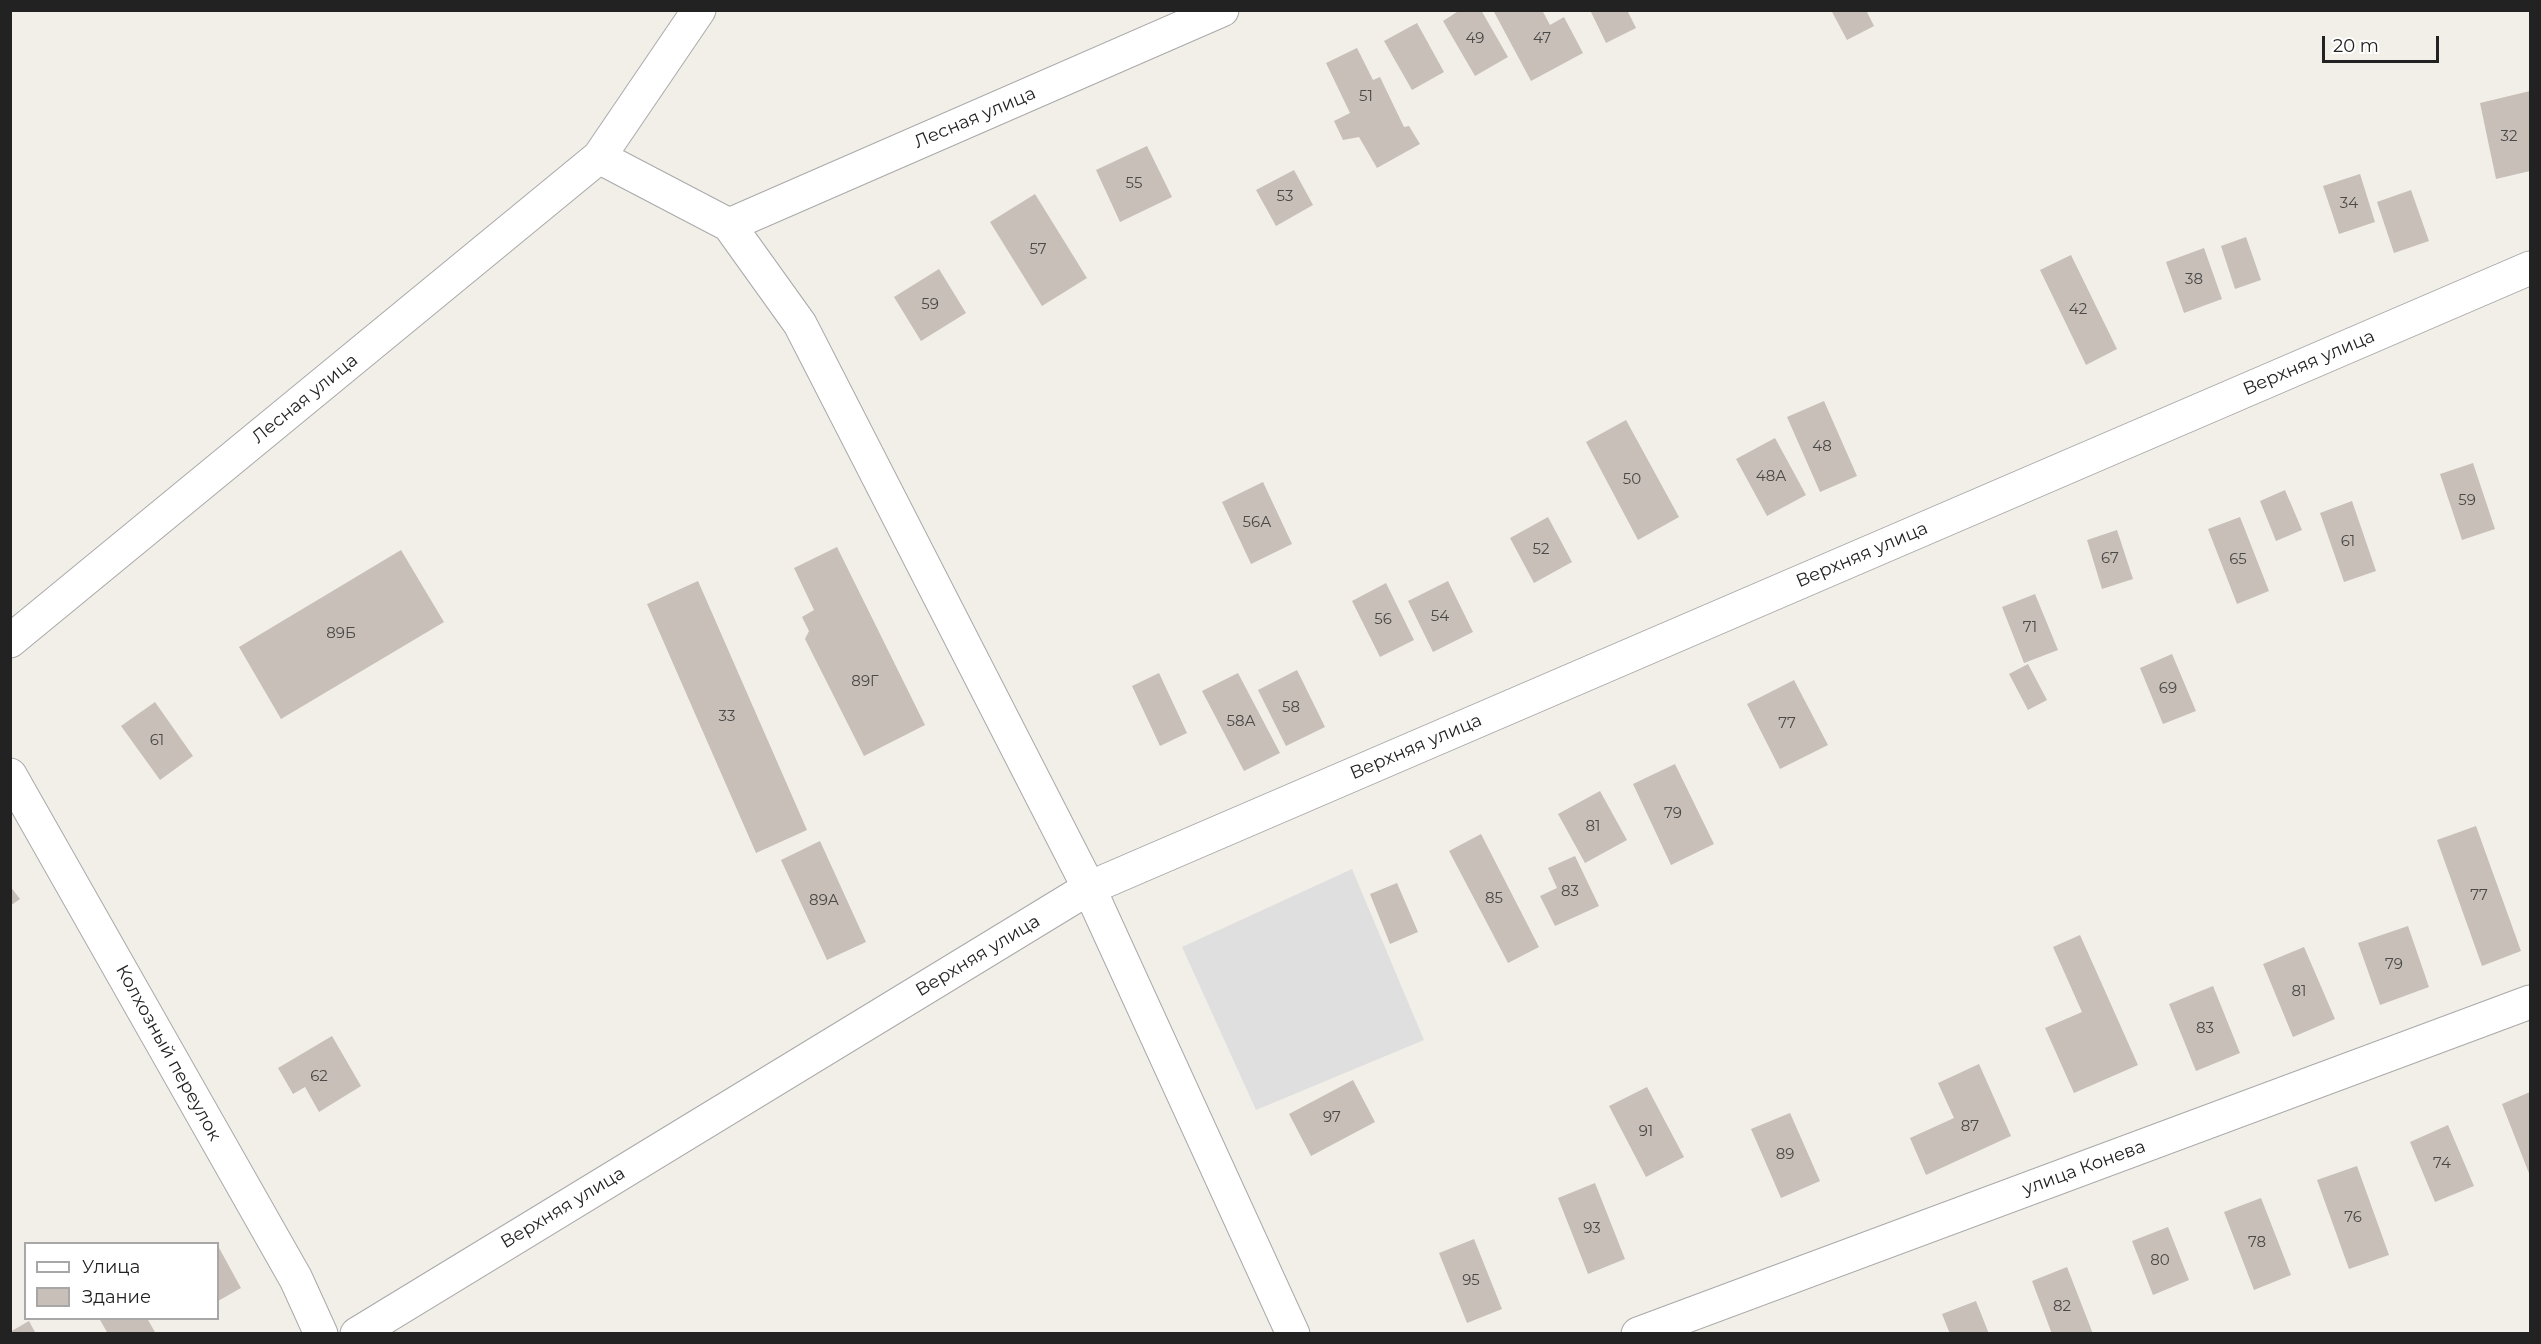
<!DOCTYPE html>
<meta charset="utf-8">
<style>
body{margin:0}
#map{position:relative;width:2541px;height:1344px;overflow:hidden;background:#f2efe9;font-family:Montserrat,sans-serif}
canvas{display:block}
.frame{position:absolute;inset:0;border:12px solid #222;pointer-events:none}
.legend{position:absolute;left:24px;top:1242px;width:195px;height:78px;box-sizing:border-box;background:#fff;border:2px solid #a7a7a7;margin:0;padding:8px 10px;list-style:none;font-size:18px;color:#222}
.legend li{display:flex;align-items:center;gap:12px;height:30px}
.legend b{width:30px;border:2px solid #a7a7a7}
.scale{position:absolute;left:2322px;top:36px;width:117px;height:27px;box-sizing:border-box;border:3px solid #222;border-top:0;padding-left:8px;font-size:18px;line-height:21px;white-space:nowrap;color:#222;-webkit-text-stroke:4px #fff;paint-order:stroke}
</style>
<div id="map">
<canvas width="2541" height="1344"></canvas>
<div class="frame"></div>
<ul class="legend">
<li><b style="height:8px;background:#fff"></b>Улица</li>
<li><b style="height:16px;background:#c7bfb8"></b>Здание</li>
</ul>
<div class="scale">20 m</div>
</div>
<script>
const c = document.querySelector('canvas').getContext('2d');
c.lineJoin = 'round';
function fillPath(path, color) {
  c.fillStyle = color;
  c.fill(path, 'evenodd');
}
function shape(rows) {
  const path = new Path2D();
  for (const r of rows) {
    path.moveTo(r[0], r[1]);
    for (let i = 2; i < r.length; i += 2) path.lineTo(r[i], r[i + 1]);
  }
  return path;
}
function strokePath(path, color, width, dash) {
  c.strokeStyle = color;
  c.lineWidth = width;
  c.lineCap = dash ? 'butt' : 'round';
  c.setLineDash(dash || []);
  c.stroke(path);
}
function drawText(font, color, halo, rows, align = 'center') {
  c.font = font + ' Montserrat,sans-serif';
  c.lineWidth = 4.5;
  c.setLineDash([]);
  c.textBaseline = 'middle';
  c.strokeStyle = halo;
  c.fillStyle = color;
  for (const [text, x, y, turn = 0] of rows) {
    c.save();
    c.translate(x, y);
    c.rotate((+turn || 0) * Math.PI / 180);
    c.textAlign = isNaN(turn) ? turn : align;
    if (halo) c.strokeText(text, 0, 0);
    c.fillText(text, 0, 0);
    c.restore();
  }
}
const residential = shape([
 [1352,869,1424,1040,1256,1110,1182,947]
]);
const building = shape([
 [1460,10,1481,10,1508,57,1475,76,1443,21],
 [1493,10,1542,10,1550,25,1564,17,1583,53,1531,81],
 [1590,10,1627,10,1636,28,1606,43],
 [1831,10,1866,10,1874,26,1847,40],
 [1417,23,1444,72,1412,90,1384,41],
 [1357,48,1373,80,1380,77,1404,127,1409,126,1420,144,1377,168,1359,137,1343,140,1334,121,1350,113,1326,63],
 [2530,91,2530,171,2496,179,2480,103],
 [1147,146,1172,197,1120,222,1096,170],
 [1294,170,1313,205,1276,226,1256,190],
 [2360,174,2375,222,2339,234,2323,186],
 [2411,190,2429,241,2394,253,2377,202],
 [1035,194,1087,278,1042,306,990,222],
 [2246,237,2261,280,2235,289,2221,246],
 [2204,248,2222,299,2184,313,2166,262],
 [2071,255,2117,349,2086,365,2040,270],
 [939,269,966,313,921,341,894,297],
 [1824,401,1857,476,1820,492,1787,417],
 [1626,420,1679,517,1638,540,1586,442],
 [1775,438,1806,495,1767,516,1736,459],
 [2473,463,2495,529,2462,540,2440,474],
 [1263,482,1292,544,1251,564,1222,502],
 [2285,490,2302,530,2276,541,2260,501],
 [2352,501,2376,571,2344,582,2320,513],
 [1548,517,1572,562,1534,583,1510,538],
 [2240,517,2269,591,2237,604,2208,529],
 [2117,530,2133,579,2102,589,2087,540],
 [837,547,925,725,864,756,805,639,809,631,802,617,814,610,794,568],
 [401,550,444,622,281,719,239,647],
 [698,581,807,830,756,853,647,604],
 [1448,581,1473,632,1433,652,1408,601],
 [1386,583,1414,640,1380,657,1352,601],
 [2035,594,2058,650,2024,663,2002,607],
 [2172,654,2196,711,2163,724,2140,668],
 [2028,664,2047,700,2028,710,2009,674],
 [1297,670,1325,727,1286,746,1258,690],
 [1159,673,1187,733,1160,746,1132,686],
 [1238,673,1280,753,1244,771,1202,691],
 [1794,680,1828,745,1780,769,1747,704],
 [155,702,193,756,160,780,121,726],
 [1675,764,1714,844,1671,865,1633,784],
 [1600,791,1627,840,1585,863,1558,814],
 [2476,826,2521,951,2482,966,2437,840],
 [1481,834,1539,947,1508,963,1449,851],
 [820,841,866,942,827,960,781,860],
 [1575,856,1599,906,1555,926,1540,896,1557,888,1548,868],
 [1397,883,1418,932,1390,944,1370,894],
 [10,886,20,899,10,906],
 [2408,926,2429,987,2380,1005,2358,943],
 [2080,935,2138,1065,2074,1093,2045,1028,2082,1012,2053,947],
 [2304,947,2335,1019,2293,1037,2263,964],
 [2213,986,2240,1053,2196,1071,2169,1004],
 [332,1036,361,1086,319,1112,305,1087,293,1094,278,1068],
 [1979,1064,2011,1136,1926,1175,1910,1138,1954,1118,1938,1083],
 [1353,1080,1375,1122,1311,1156,1289,1114],
 [1647,1087,1684,1157,1646,1177,1609,1106],
 [2530,1092,2530,1176,2502,1104],
 [1790,1113,1820,1181,1781,1198,1751,1129],
 [2448,1125,2474,1186,2435,1202,2410,1142],
 [2357,1166,2389,1255,2349,1269,2317,1180],
 [1595,1183,1625,1259,1588,1274,1558,1198],
 [2261,1198,2291,1275,2254,1290,2224,1212],
 [2168,1227,2189,1280,2153,1295,2132,1241],
 [1474,1239,1502,1309,1467,1323,1439,1253],
 [218,1246,241,1288,218,1301],
 [2067,1267,2093,1334,2052,1334,2032,1281],
 [1976,1301,1989,1334,1950,1334,1942,1314],
 [99,1318,147,1318,156,1334,108,1334],
 [29,1321,36,1334,10,1334,10,1332]
]);
const minor = shape([
 [599,157,729,225,800,324,1089,888,1293,1334],
 [729,225,1222,10],
 [10,641,599,157,699,10],
 [10,775,296,1279,321,1334],
 [357,1334,1089,888,2530,268],
 [1638,1334,2530,1002]
]);
const numberNames = [
 ["49",1475,39],
 ["47",1542,39],
 ["51",1366,97],
 ["32",2509,137],
 ["55",1134,184],
 ["53",1285,197],
 ["34",2349,204],
 ["57",1038,250],
 ["38",2194,280],
 ["59",930,305],
 ["42",2078,310],
 ["48",1822,447],
 ["48А",1771,477],
 ["50",1632,480],
 ["59",2467,501],
 ["56А",1257,523],
 ["61",2348,542],
 ["52",1541,550],
 ["67",2110,559],
 ["65",2238,560],
 ["54",1440,617],
 ["56",1383,620],
 ["71",2030,628],
 ["89Б",341,634],
 ["89Г",865,682],
 ["69",2168,689],
 ["58",1291,708],
 ["33",727,717],
 ["58А",1241,722],
 ["77",1787,724],
 ["61",157,741],
 ["79",1673,814],
 ["81",1593,827],
 ["83",1570,892],
 ["77",2479,896],
 ["85",1494,899],
 ["89А",824,901],
 ["79",2394,965],
 ["81",2299,992],
 ["83",2205,1029],
 ["62",319,1077],
 ["97",1332,1118],
 ["87",1970,1127],
 ["91",1646,1132],
 ["89",1785,1155],
 ["74",2442,1164],
 ["76",2353,1218],
 ["93",1592,1229],
 ["78",2257,1243],
 ["80",2160,1261],
 ["95",1471,1281],
 ["82",2062,1307]
];
const streetNames = [
 ["Лесная улица",975,118,-23],
 ["Верхняя улица",2309,363,-23],
 ["Лесная улица",305,399,-39],
 ["Верхняя улица",1862,555,-23],
 ["Верхняя улица",1416,747,-23],
 ["Верхняя улица",978,956,-31],
 ["Колхозный переулок",168,1053,61],
 ["улица Конева",2084,1168,-20],
 ["Верхняя улица",563,1208,-31]
];
fillPath(residential, '#e0dfdf');
fillPath(building, '#c7bfb8');
strokePath(minor, '#a9a9a9', 35);
strokePath(minor, '#fff', 33);
drawText('15px', '#4b4948', null, numberNames);
drawText('18px', '#222', '#fff', streetNames);
</script>
